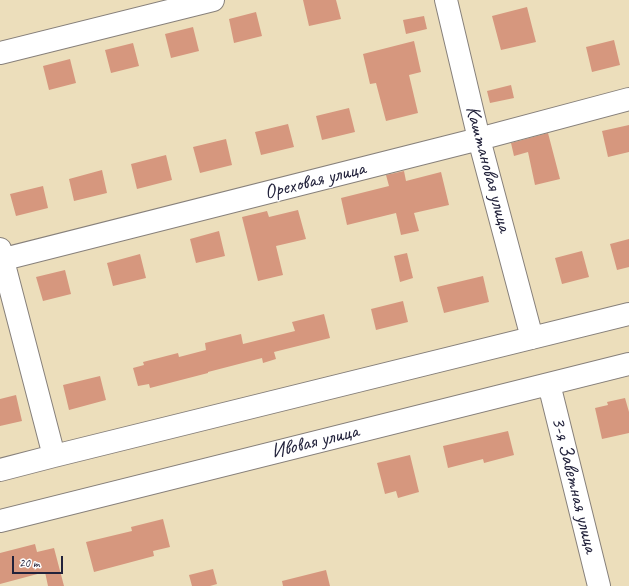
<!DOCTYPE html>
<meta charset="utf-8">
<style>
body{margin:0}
#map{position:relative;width:629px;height:586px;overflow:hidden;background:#ecdebb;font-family:Caveat,sans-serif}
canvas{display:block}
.scale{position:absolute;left:12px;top:556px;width:51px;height:18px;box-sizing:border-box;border:2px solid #22223b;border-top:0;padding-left:5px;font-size:12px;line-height:14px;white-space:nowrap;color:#22223b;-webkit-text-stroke:3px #fff;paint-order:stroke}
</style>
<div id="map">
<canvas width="629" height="586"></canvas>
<div class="scale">20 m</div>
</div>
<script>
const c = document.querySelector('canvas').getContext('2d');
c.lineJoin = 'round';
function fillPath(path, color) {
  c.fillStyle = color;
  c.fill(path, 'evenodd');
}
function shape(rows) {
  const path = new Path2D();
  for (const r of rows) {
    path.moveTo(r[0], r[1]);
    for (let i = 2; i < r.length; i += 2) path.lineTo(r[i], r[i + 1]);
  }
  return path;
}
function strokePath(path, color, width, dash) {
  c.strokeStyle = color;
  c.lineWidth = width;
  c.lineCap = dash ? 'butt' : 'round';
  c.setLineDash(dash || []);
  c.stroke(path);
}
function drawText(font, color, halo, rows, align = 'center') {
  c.font = font + ' Caveat,sans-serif';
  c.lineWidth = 3;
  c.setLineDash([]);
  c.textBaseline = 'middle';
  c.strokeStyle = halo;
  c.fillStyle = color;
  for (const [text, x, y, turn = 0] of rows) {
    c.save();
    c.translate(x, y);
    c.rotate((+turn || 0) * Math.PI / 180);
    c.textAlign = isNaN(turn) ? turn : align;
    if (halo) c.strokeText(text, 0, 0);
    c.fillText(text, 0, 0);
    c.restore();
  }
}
const building = shape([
 [303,0,336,0,341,19,309,26],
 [527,7,536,42,501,50,492,16],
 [256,12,262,36,234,43,229,19],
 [424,16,427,29,406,34,403,20],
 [193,27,199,51,171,58,165,34],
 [614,40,620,65,592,72,586,47],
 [414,41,421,72,409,75,418,113,386,121,376,83,370,84,363,54],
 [133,43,139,66,111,73,105,50],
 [70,59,76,83,49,90,43,66],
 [511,85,514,98,490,103,487,91],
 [349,108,355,132,322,140,316,116],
 [288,124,294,147,261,155,255,132],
 [629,125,629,152,608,157,602,131],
 [548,133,560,179,535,185,528,152,514,156,511,143],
 [226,139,232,165,200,173,193,147],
 [166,155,172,180,137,189,131,164],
 [102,170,107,193,74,201,69,179],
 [404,171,406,181,441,172,449,205,414,213,419,231,401,235,396,213,347,225,341,198,389,186,386,175],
 [43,186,48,208,16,216,10,194],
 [298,210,306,239,276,246,283,275,258,281,242,217,267,211,269,217],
 [219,231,225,256,196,263,190,239],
 [629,239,629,267,617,270,610,244],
 [582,251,589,277,562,284,555,258],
 [407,253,413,278,400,282,394,256],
 [140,254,146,278,113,286,107,263],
 [65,270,71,294,43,301,36,277],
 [483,276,489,302,444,313,437,287],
 [403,301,408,322,376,330,371,309],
 [324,314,330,338,274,352,276,359,263,363,262,358,208,372,208,373,150,388,149,384,138,386,133,368,144,365,143,362,178,353,179,357,206,350,205,343,241,334,243,344,295,331,292,322],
 [100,376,106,400,69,410,63,385],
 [16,395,22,421,0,426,0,399],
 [625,398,629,412,629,433,602,439,595,408,608,405,607,402],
 [508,431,514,455,484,463,483,459,448,468,443,446],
 [410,455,419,492,398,498,396,491,385,494,377,463],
 [163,519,170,547,153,551,154,556,94,572,86,542,132,531,131,527],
 [35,544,37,552,54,548,64,586,48,586,45,572,0,584,0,553],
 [213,569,217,584,210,586,192,586,189,575],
 [326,570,330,586,283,586,282,581]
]);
const minor = shape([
 [446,0,479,139,532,338],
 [0,53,213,0],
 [0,249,54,456],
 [0,260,479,139,629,99],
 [549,384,599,586],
 [0,470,54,456,629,314],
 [0,521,629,364]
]);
const streetNames = [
 ["Каштановая улица",488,169,75],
 ["Ореховая улица",315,181,-14],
 ["Ивовая улица",315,442,-14],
 ["3-я Заветная улица",574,485,76]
];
fillPath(building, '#d6977e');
strokePath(minor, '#87807b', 24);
strokePath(minor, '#fff', 22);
drawText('20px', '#22223b', '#fff', streetNames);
</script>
